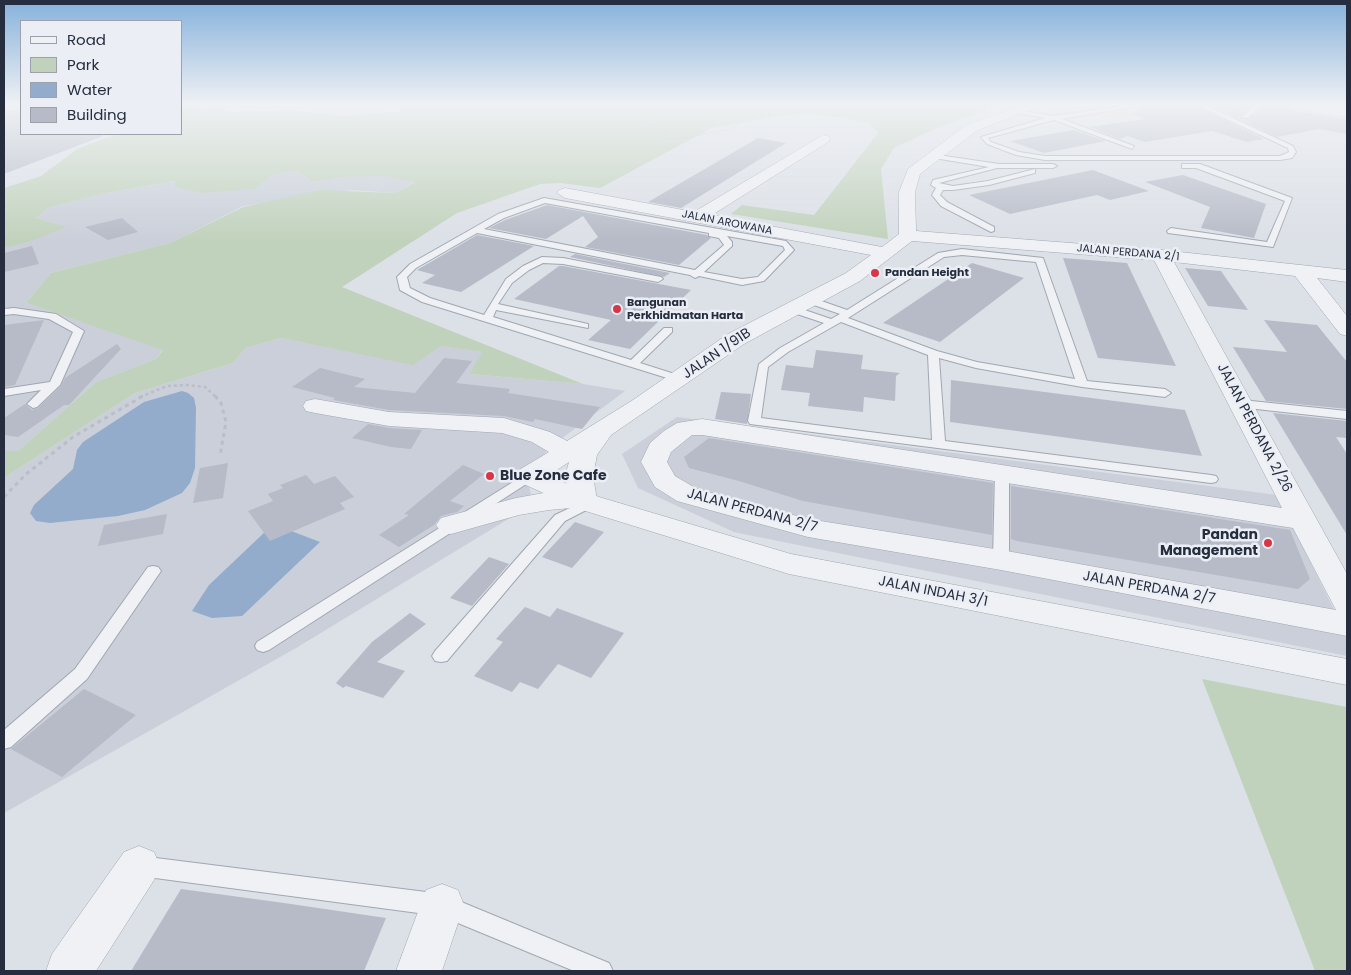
<!DOCTYPE html>
<style>
body{margin:0}
#map{position:relative;width:1351px;height:975px;overflow:hidden;background:#dce0e7;font-family:Poppins,sans-serif}
canvas{display:block}
.frame{position:absolute;inset:0;border:5px solid #252d3e;pointer-events:none}
.legend{position:absolute;left:20px;top:20px;width:162px;height:115px;box-sizing:border-box;background:#ebeff5;border:1px solid #9ca1ac;margin:0;padding:6px 9px;list-style:none;font-size:15px;color:#252d3e}
.legend li{display:flex;align-items:center;gap:10px;height:25px}
.legend b{width:25px;border:1px solid #9ca1ac}
</style>
<div id="map">
<canvas width="1351" height="975"></canvas>
<div class="frame"></div>
<ul class="legend">
<li><b style="height:6px;background:#eff1f5"></b>Road</li>
<li><b style="height:14px;background:#c1d2bc"></b>Park</li>
<li><b style="height:14px;background:#93accb"></b>Water</li>
<li><b style="height:14px;background:#b6bbc7"></b>Building</li>
</ul>
</div>
<script>
const c = document.querySelector('canvas').getContext('2d');
c.lineJoin = 'round';
function fillPath(path, color) {
  c.fillStyle = color;
  c.fill(path, 'evenodd');
}
function shape(rows) {
  const path = new Path2D();
  for (const r of rows) {
    path.moveTo(r[0], r[1]);
    for (let i = 2; i < r.length; i += 2) path.lineTo(r[i], r[i + 1]);
  }
  return path;
}
function strokePath(path, color, width, dash) {
  c.strokeStyle = color;
  c.lineWidth = width;
  c.lineCap = dash ? 'butt' : 'round';
  c.setLineDash(dash || []);
  c.stroke(path);
}
function drawText(font, color, halo, rows, align = 'center') {
  c.font = font + ' Poppins,sans-serif';
  c.lineWidth = 5;
  c.setLineDash([]);
  c.textBaseline = 'middle';
  c.strokeStyle = halo;
  c.fillStyle = color;
  for (const [text, x, y, turn = 0] of rows) {
    c.save();
    c.translate(x, y);
    c.rotate((+turn || 0) * Math.PI / 180);
    c.textAlign = isNaN(turn) ? turn : align;
    if (halo) c.strokeText(text, 0, 0);
    c.fillText(text, 0, 0);
    c.restore();
  }
}
const built = shape([
 [297,171,312,182,343,177,386,176,416,181,395,193,352,190,243,206,170,243,51,273,26,303,163,349,156,359,96,382,18,451,4,451,4,248,65,227,36,218,48,208,101,194,176,181,175,187,256,189,272,175],
 [281,338,413,364,441,346,483,352,469,374,583,384,625,391,549,448,527,477,533,504,296,648,4,813,4,478,135,393,233,363,246,348],
 [677,417,1277,495,1347,636,1347,656,734,532,638,488,622,454]
]);
const green = shape([
 [228,104,224,109,233,112,290,110,345,116,401,111,386,104,1002,104,937,128,894,148,881,169,888,239,731,214,742,205,814,215,878,133,869,123,845,118,811,114,777,116,712,128,600,188,560,183,540,184,457,213,342,287,583,384,469,374,482,352,441,346,413,365,281,338,246,348,233,363,135,393,4,478,4,451,18,451,96,382,156,359,163,350,26,303,51,273,170,243,243,207,320,190,395,193,415,182,386,176,343,177,312,182,297,171,272,175,256,189,200,193,175,187,175,181,101,194,48,208,36,218,66,227,28,242,4,248,4,188,41,176,77,149,117,134,181,134,181,105],
 [1202,679,1347,707,1347,971,1315,971]
]);
const water = shape([
 [182,391,188,393,194,398,196,408,195,468,190,483,182,493,145,510,118,516,50,523,36,521,30,513,34,505,73,469,77,450,83,442,144,402],
 [286,529,320,542,242,616,212,618,192,611,209,585,267,530]
]);
const building = shape([
 [1153,104,1192,104,1264,139,1247,142,1212,131,1145,142,1127,136,1120,139,1089,127,1146,119,1130,113,1142,112,1133,109],
 [1208,104,1254,104,1242,115,1243,120,1248,119,1266,104,1282,104,1290,110,1347,119,1347,134,1319,129,1277,137],
 [7,110,21,111,21,134,102,134,103,136,4,174,4,111],
 [1074,130,1106,141,1044,153,1010,141],
 [758,138,786,143,681,208,648,202],
 [1093,170,1149,191,1110,200,1097,195,1010,214,969,195],
 [1183,175,1266,204,1254,238,1201,228,1210,207,1145,182],
 [547,205,707,235,711,238,679,265,585,247,598,237,583,216,546,239,489,228,505,220],
 [122,218,138,232,108,240,85,227],
 [477,235,534,246,461,292,422,283,435,275,417,270],
 [32,246,39,264,4,272,4,253],
 [575,254,670,273,664,277,570,257],
 [1063,258,1127,263,1176,366,1098,358],
 [972,263,1024,278,940,342,883,323],
 [559,266,563,266,691,290,630,349,588,340,611,320,514,299],
 [1185,268,1221,271,1248,310,1208,306],
 [44,320,15,385,4,387,4,325],
 [1264,320,1317,325,1347,362,1347,409,1266,401,1233,347,1287,352],
 [117,344,121,349,69,405,64,405,18,437,4,435,4,418,25,404,32,410,38,408,61,386,65,378],
 [816,350,863,355,861,369,900,373,896,376,895,401,864,397,863,412,808,406,810,393,781,390,786,365,813,368],
 [444,358,472,361,456,383,510,389,508,393,600,407,582,429,535,419,533,422,504,416,389,410,333,400,335,398,292,387,320,368,365,379,354,387,415,393],
 [951,380,1185,410,1202,456,950,422],
 [721,392,751,394,747,424,715,419],
 [1273,413,1347,421,1347,438,1336,437,1347,454,1347,535],
 [368,424,389,428,422,430,411,449,391,447,352,438],
 [709,438,993,483,992,535,803,501,739,481,689,468,684,457],
 [228,463,223,498,193,503,200,468],
 [463,465,484,474,450,501,464,506,457,512,441,516,434,525,399,547,379,535,409,515,404,514],
 [306,475,314,484,335,476,354,497,340,503,345,509,270,541,248,511,273,501,268,494,283,488,280,485],
 [1011,486,1290,530,1310,579,1298,589,1017,541,1011,539],
 [167,514,163,534,98,546,104,525],
 [575,522,604,532,572,568,542,557],
 [489,557,509,564,472,606,450,598],
 [525,607,550,617,557,608,624,633,591,678,558,664,538,689,520,682,512,692,474,676,503,642,496,639],
 [410,613,426,624,377,662,405,671,383,698,346,686,343,688,336,683,372,642],
 [84,689,136,715,62,777,11,749],
 [181,889,284,903,386,918,364,971,131,971]
]);
const pathFar2 = shape([
 [565,104,559,107,606,111,611,116,646,123,669,134,663,138,678,139,730,129,765,104]
]);
const pathFar1 = shape([
 [140,397,167,386,186,385,205,387,216,397]
]);
const path = shape([
 [215,396,221,403,226,422,220,456],
 [4,497,25,475,73,437,143,396]
]);
const service = shape([
 [1134,104,1151,104,1062,119,1134,146,1132,149,1054,120,988,138,991,142,1019,152,1045,156,1280,156,1289,152,1288,148,1194,104,1203,104,1293,146,1296,152,1292,158,1280,160,1045,160,1016,155,987,144,981,137,1045,118,1016,113,1018,110,1054,116,1134,104],
 [1257,104,1264,104,1247,118,1243,118,1243,116,1257,104],
 [931,154,999,164,1053,164,1057,166,1053,168,997,168,939,183,953,186,988,181,1035,169,1035,173,989,185,953,190,943,190,940,195,947,202,994,227,994,231,991,232,941,206,932,195,936,188,931,185,933,180,989,167,934,158,931,154],
 [1182,164,1200,164,1292,198,1273,247,1168,233,1167,231,1171,228,1267,242,1285,201,1196,168,1182,168,1182,164],
 [544,198,786,241,794,250,764,281,742,285,699,276,695,278,690,275,477,233,416,268,407,277,410,288,430,298,484,315,506,279,523,266,542,257,563,258,661,277,663,279,658,282,563,264,543,263,529,270,512,283,498,304,588,324,588,328,496,310,493,317,631,360,664,328,672,328,672,332,640,363,684,377,684,381,680,382,422,302,400,290,397,277,410,264,498,214,544,198],
 [545,203,709,233,709,236,719,238,724,245,695,270,484,229,504,218,545,203],
 [727,236,783,246,785,250,758,277,742,279,704,272,732,246,732,242,727,236],
 [962,249,1043,258,1087,381,1165,389,1171,393,1165,397,1082,387,976,368,939,358,945,441,1211,475,1216,476,1218,479,1216,482,1211,483,750,424,748,421,759,364,780,348,824,323,788,311,788,307,796,307,831,319,840,314,805,302,805,298,813,298,847,310,938,253,962,249],
 [962,255,1036,262,1075,379,977,362,937,351,848,318,944,257,962,255],
 [841,322,928,355,932,440,761,418,768,367,788,352,841,322],
 [14,308,56,314,84,331,60,385,37,407,33,408,27,404,41,390,4,396,4,389,50,382,73,332,49,319,14,314,4,315,4,309,14,308],
 [1242,400,1347,411,1347,419,1238,407,1236,404,1238,401,1242,400],
 [1002,469,1009,473,1009,560,1006,564,1001,565,996,564,993,560,995,473,1002,469],
 [529,472,536,476,534,479,269,650,263,652,257,650,255,646,257,642,529,472],
 [589,499,594,500,596,503,594,506,565,521,447,661,441,662,435,661,432,656,435,651,555,515,589,499],
 [153,566,158,567,161,571,87,679,11,747,4,749,4,730,75,669,148,567,153,566],
 [140,856,442,894,609,963,613,971,574,971,441,916,140,876,132,873,129,866,132,859,140,856]
]);
const minor = shape([
 [4,104,17,104,4,109,4,104],
 [1026,104,1044,104,976,131,920,174,915,192,916,231,1161,250,1347,270,1347,282,1317,278,1347,316,1347,336,1340,334,1295,276,1174,262,1347,574,1347,636,1001,570,808,537,677,501,655,487,641,462,650,443,664,431,677,423,702,419,1282,508,1154,260,912,241,860,281,744,344,611,435,597,455,593,476,597,500,593,506,549,510,519,515,451,534,441,532,436,525,441,518,516,498,549,492,568,492,565,476,569,462,539,482,529,484,519,482,515,476,519,470,549,452,532,442,502,433,389,426,315,413,306,411,303,406,306,401,315,399,389,412,504,418,550,432,567,441,633,400,728,334,846,273,871,255,565,198,557,193,559,190,565,188,694,212,823,135,828,136,830,139,828,142,712,215,882,247,899,234,899,192,908,169,966,125,1026,104],
 [692,435,702,435,1293,528,1336,610,1001,550,808,519,697,489,675,476,667,462,671,452,692,435],
 [1284,104,1315,104,1347,109,1347,117,1290,108,1284,104],
 [139,846,154,852,160,866,154,880,96,971,46,971,52,954,124,852,139,846],
 [442,884,458,890,464,905,442,971,396,971,426,890,442,884]
]);
const tertiary = shape([
 [529,468,599,497,791,554,1347,659,1347,685,789,574,579,509,519,482,515,476,519,470,529,468]
]);
const markers = [
 [875,273,5,"#d73647"],
 [617,309,5,"#d73647"],
 [490,476,5,"#d73647"],
 [1268,543,5,"#d73647"]
];
const farStreetnames = [
 ["JALAN AROWANA",727,223,11],
 ["JALAN PERDANA 2/1",1128,253,5]
];
const farPoinames = [
 ["Pandan Height",885,273],
 ["Bangunan",627,303],
 ["Perkhidmatan Harta",627,316]
];
const streetNames = [
 ["JALAN 1/91B",717,354,-34],
 ["JALAN PERDANA 2/26",1254,428,62],
 ["JALAN PERDANA 2/7",752,511,15],
 ["JALAN PERDANA 2/7",1149,588,10],
 ["JALAN INDAH 3/1",933,592,11]
];
const poiNames = [
 ["Blue Zone Cafe",500,476],
 ["Pandan",1258,535,"right"],
 ["Management",1258,551,"right"]
];
fillPath(built, '#cacfd9');
fillPath(green, '#c1d2bc');
fillPath(water, '#93accb');
fillPath(building, '#b6bbc7');
strokePath(service, '#a1a7b1', 2);
strokePath(minor, '#a1a7b1', 1);
strokePath(tertiary, '#a1a7b1', 1);
strokePath(pathFar2, '#babec5', 1, [2, 2]);
strokePath(pathFar1, '#babec5', 2.5, [3, 3]);
strokePath(path, '#babec5', 3, [4, 4]);
fillPath(service, '#eff1f5');
fillPath(minor, '#eff1f5');
fillPath(tertiary, '#eff1f5');
const sky = c.createLinearGradient(0, 0, 0, 241);
sky.addColorStop(0, '#86b1dc');
sky.addColorStop(0.43, '#eff1f4');
sky.addColorStop(1, '#eff1f400');
c.fillStyle = sky;
c.fillRect(0, 0, 1351, 241);
for (const [x, y, r, color] of markers) {
  const dot = new Path2D();
  dot.arc(x, y, r, 0, 2 * Math.PI);
  c.fillStyle = color;
  c.fill(dot);
  strokePath(dot, '#ebeff5', 2);
}
drawText('11px', '#252d3e', '#ebeff5', farStreetnames);
drawText('bold 11px', '#252d3e', '#ebeff5', farPoinames, 'left');
drawText('14px', '#252d3e', '#ebeff5', streetNames);
drawText('bold 14px', '#252d3e', '#ebeff5', poiNames, 'left');
</script>
